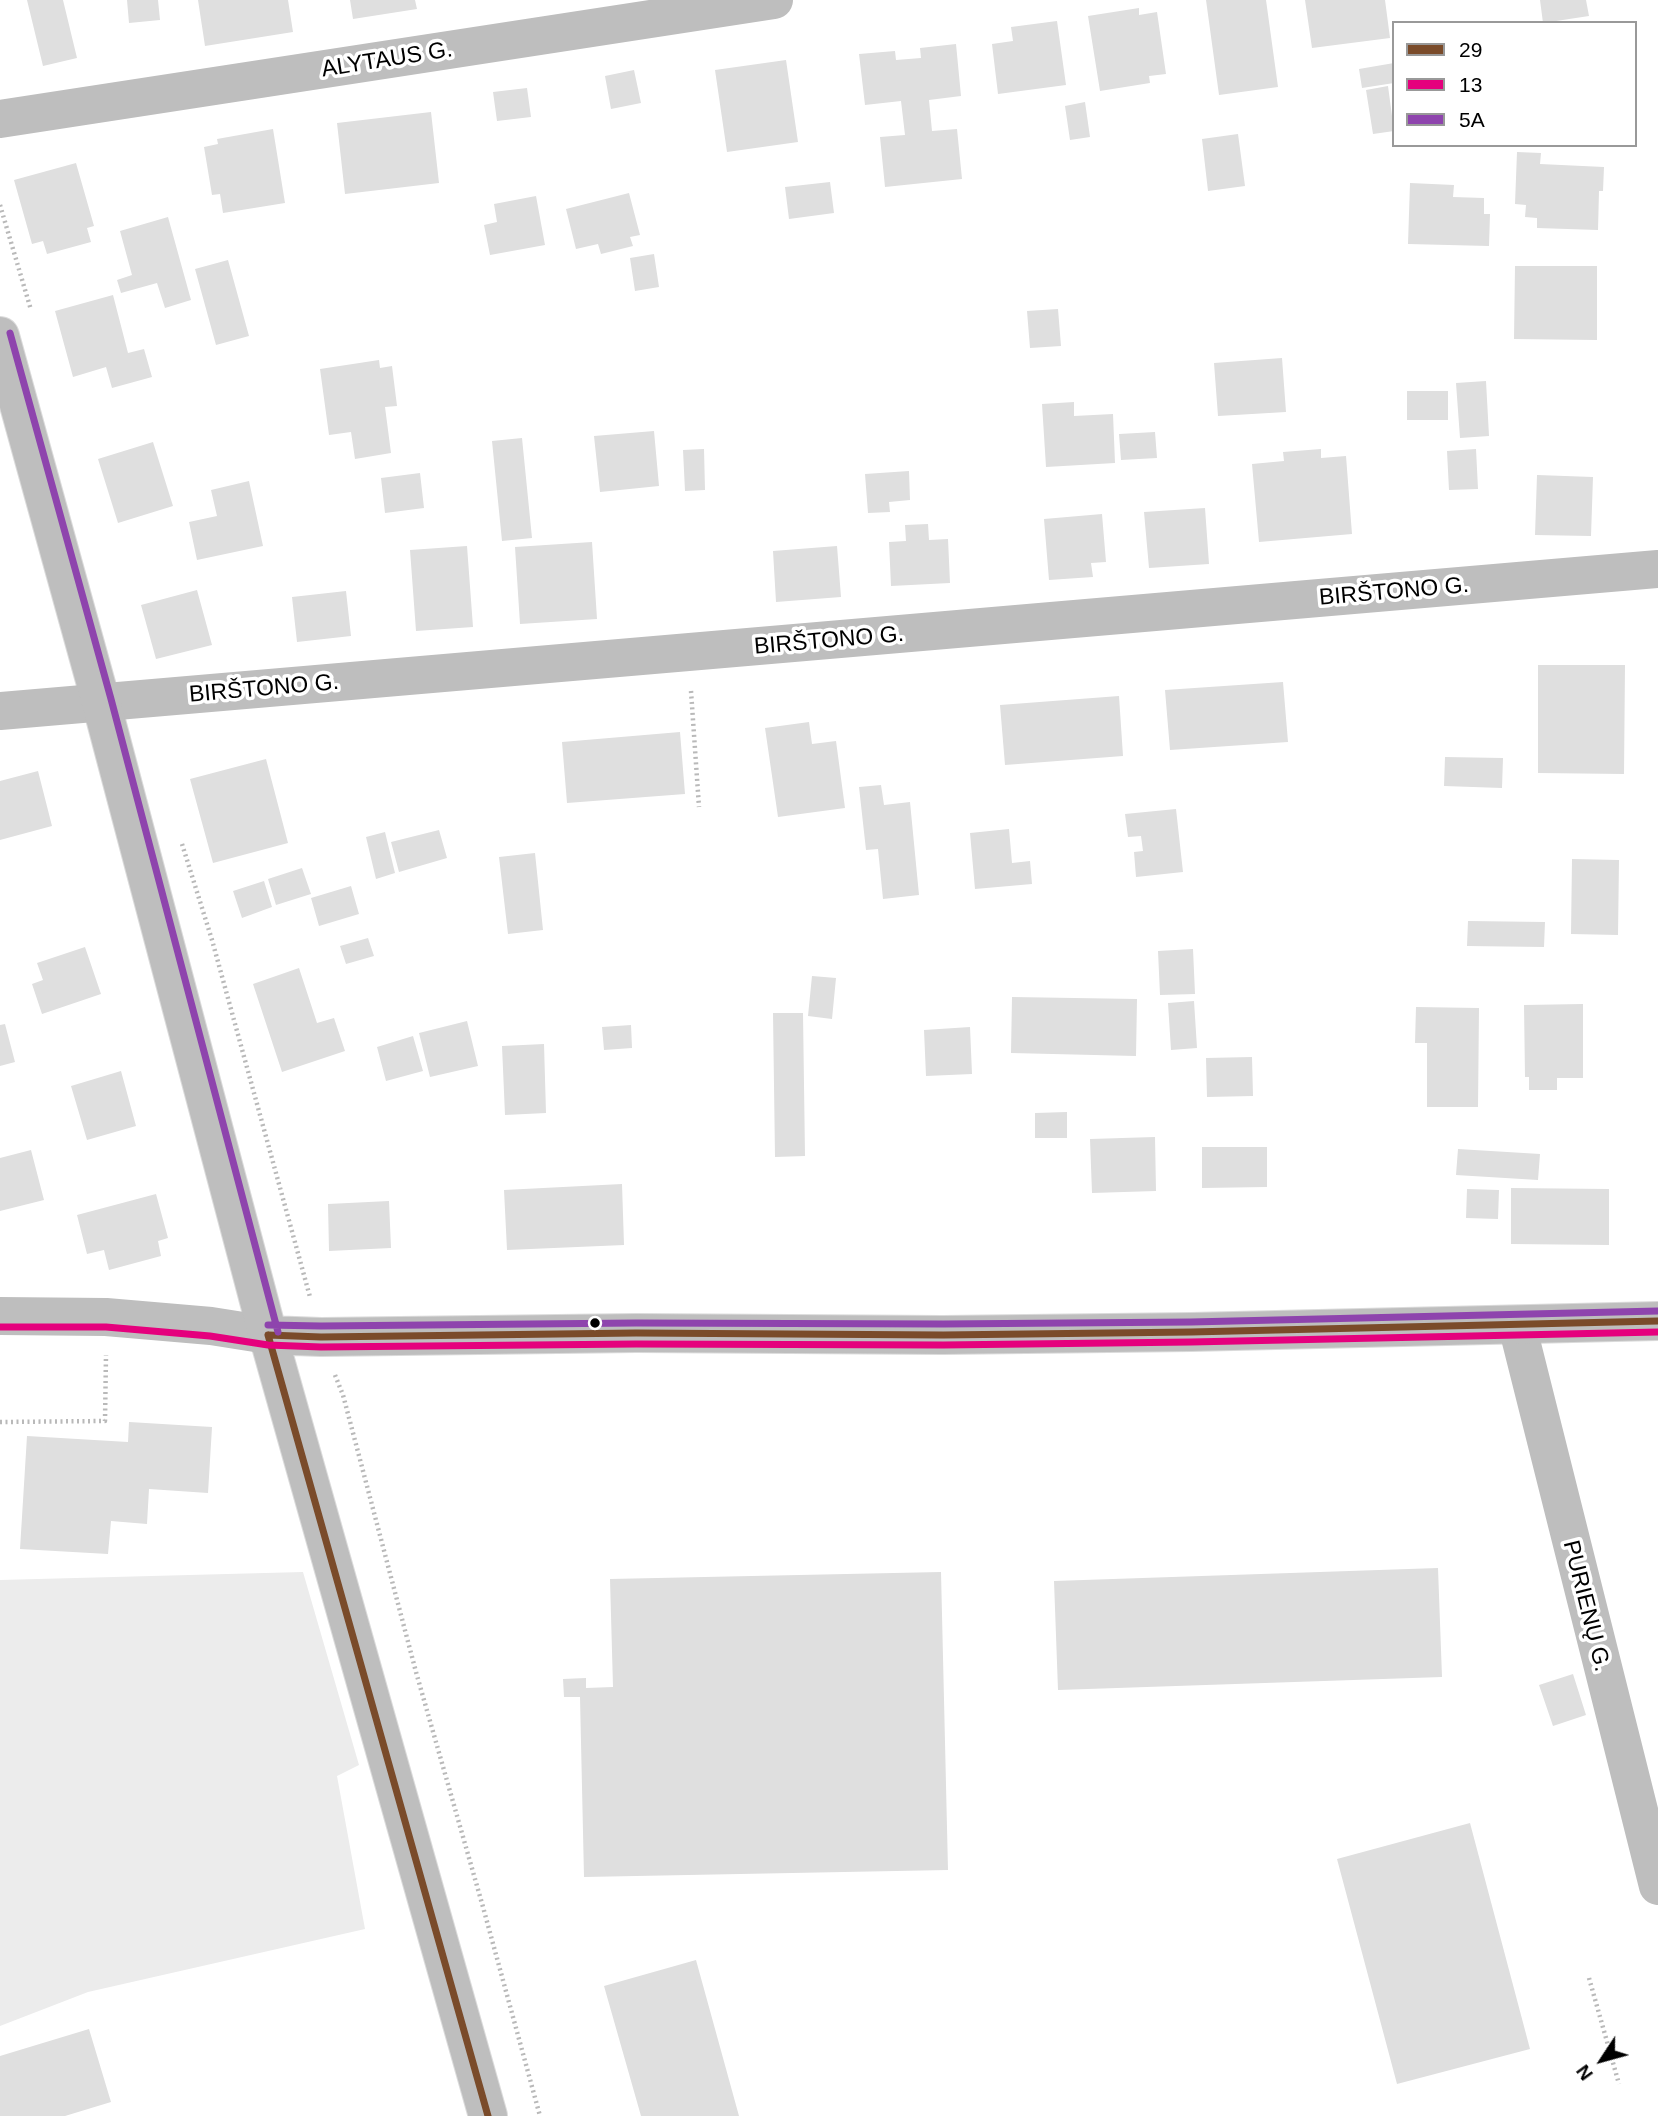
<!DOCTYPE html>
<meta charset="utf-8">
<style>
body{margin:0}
#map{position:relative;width:1658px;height:2116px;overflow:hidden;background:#fff;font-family:Helvetica,sans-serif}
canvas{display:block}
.legend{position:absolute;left:1392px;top:21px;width:245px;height:126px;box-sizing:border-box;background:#fff;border:2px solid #999;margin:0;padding:9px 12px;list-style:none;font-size:21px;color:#000}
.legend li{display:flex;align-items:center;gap:14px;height:35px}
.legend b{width:35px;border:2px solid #999}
.north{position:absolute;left:1567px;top:2025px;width:70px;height:70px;-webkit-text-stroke:5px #fff;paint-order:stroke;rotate:234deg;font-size:19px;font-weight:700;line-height:28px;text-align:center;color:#000}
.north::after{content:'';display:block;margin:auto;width:24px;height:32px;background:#000;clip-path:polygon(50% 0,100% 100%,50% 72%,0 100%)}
</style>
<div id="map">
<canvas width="1658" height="2116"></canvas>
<ul class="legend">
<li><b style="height:9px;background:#7a4b2a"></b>29</li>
<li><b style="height:9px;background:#e5007d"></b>13</li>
<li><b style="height:9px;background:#8e44ad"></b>5A</li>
</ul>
<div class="north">N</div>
</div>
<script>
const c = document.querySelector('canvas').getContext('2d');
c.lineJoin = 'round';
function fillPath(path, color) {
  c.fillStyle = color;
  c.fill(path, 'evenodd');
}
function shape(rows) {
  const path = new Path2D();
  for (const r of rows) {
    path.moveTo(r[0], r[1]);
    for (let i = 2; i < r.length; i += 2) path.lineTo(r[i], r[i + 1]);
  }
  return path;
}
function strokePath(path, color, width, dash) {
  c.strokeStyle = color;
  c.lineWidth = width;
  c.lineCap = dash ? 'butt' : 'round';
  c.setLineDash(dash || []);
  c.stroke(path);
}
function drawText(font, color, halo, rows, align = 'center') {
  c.font = font + ' Helvetica,sans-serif';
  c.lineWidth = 7;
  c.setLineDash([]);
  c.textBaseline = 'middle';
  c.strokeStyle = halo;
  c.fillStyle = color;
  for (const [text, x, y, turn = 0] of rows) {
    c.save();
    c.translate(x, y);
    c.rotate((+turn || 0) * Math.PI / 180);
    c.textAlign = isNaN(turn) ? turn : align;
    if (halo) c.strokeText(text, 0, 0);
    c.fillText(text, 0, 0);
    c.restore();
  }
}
const green = shape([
 [303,1572,359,1765,337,1776,365,1929,88,1992,0,2026,0,1580]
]);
const building = shape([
 [27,0,63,0,77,58,43,66],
 [127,0,158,0,160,20,129,23],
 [198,0,288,0,293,32,205,46],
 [350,0,415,0,417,9,353,19],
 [1206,0,1266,0,1278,87,1219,95],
 [1305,0,1385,0,1390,38,1312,48],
 [1540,0,1586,0,1589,16,1543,23],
 [1139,8,1139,15,1157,12,1166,74,1149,76,1150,83,1100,91,1088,16],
 [1057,21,1066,85,998,94,992,44,1013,41,1011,27],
 [956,44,961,96,929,100,932,131,957,129,962,179,885,187,880,137,905,135,901,101,865,105,859,54,895,51,896,60,921,58,920,48],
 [786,60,798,142,727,152,715,70],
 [1394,63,1394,83,1362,88,1359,69],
 [634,70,641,103,611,109,605,76],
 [1388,86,1394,131,1373,134,1366,90],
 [527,88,531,117,497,121,493,92],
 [1085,102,1090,137,1070,140,1065,106],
 [431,112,439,183,345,194,337,123],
 [273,129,285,203,223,213,220,194,212,195,204,147,218,144,217,139],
 [1238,134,1245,186,1208,191,1202,139],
 [1517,152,1541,153,1540,164,1604,167,1603,191,1599,191,1598,230,1537,228,1537,218,1525,217,1526,205,1515,204],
 [76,163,94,226,87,228,91,242,47,254,43,241,32,244,14,180],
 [830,182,834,213,789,219,785,187],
 [1410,183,1454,185,1453,197,1484,198,1484,214,1490,214,1489,246,1408,244],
 [629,193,640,235,630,237,633,246,601,254,598,244,576,249,566,209],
 [536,196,545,245,490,255,484,225,497,222,494,204],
 [168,217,191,300,165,308,157,283,121,293,117,280,132,275,120,231],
 [654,254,659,287,635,291,630,258],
 [228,260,249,336,216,345,195,269],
 [1515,266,1597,266,1597,340,1514,339],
 [113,295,128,353,144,349,152,377,112,388,106,367,73,377,55,311],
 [1058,309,1061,346,1030,348,1027,311],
 [1282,358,1286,412,1218,416,1214,363],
 [379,360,380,368,392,366,397,406,385,407,391,453,355,459,351,432,329,435,320,369],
 [1486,381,1489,436,1460,438,1456,383],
 [1407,391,1448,391,1448,420,1407,420],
 [1074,402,1074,416,1113,414,1115,463,1046,467,1042,404],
 [654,431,659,486,600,492,594,436],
 [1155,432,1157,458,1121,460,1119,434],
 [522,438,532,538,502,541,492,441],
 [153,442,173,506,118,523,98,459],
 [704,449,705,490,685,491,683,450],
 [1321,449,1321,458,1346,456,1352,534,1259,542,1252,464,1284,461,1283,452],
 [1476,449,1478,489,1449,490,1447,451],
 [909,471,910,500,889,502,890,512,868,513,865,474],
 [420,473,424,508,385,513,381,478],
 [1537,475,1593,477,1591,536,1535,535],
 [249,481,263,546,197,560,189,522,217,516,211,490],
 [1205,508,1209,564,1149,568,1144,512],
 [1102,514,1106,562,1091,563,1093,577,1049,580,1044,519],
 [928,524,929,540,948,539,950,583,891,586,889,542,906,541,905,525],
 [592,542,597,619,520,624,515,547],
 [467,546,473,627,416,631,410,550],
 [837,546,841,597,776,602,773,551],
 [197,590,212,645,156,659,141,605],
 [346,591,351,636,297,642,292,597],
 [1538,665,1625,665,1624,774,1538,773],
 [1283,682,1288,742,1170,750,1165,690],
 [1119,696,1123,756,1005,765,1000,705],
 [809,722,812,744,836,741,845,808,778,817,765,728],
 [680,732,685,794,567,803,562,742],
 [1445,757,1503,758,1502,788,1444,786],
 [266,759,288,843,213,863,190,779],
 [38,771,52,826,0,840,0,781],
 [881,785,884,805,910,802,919,895,883,899,878,849,866,850,859,787],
 [1176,809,1183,872,1136,877,1134,852,1143,851,1141,836,1128,837,1125,814],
 [1009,829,1012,863,1030,861,1032,884,975,889,970,833],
 [439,830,447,858,399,872,391,842],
 [385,832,395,873,376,879,366,837],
 [535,853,543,930,508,934,499,857],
 [1572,859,1619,860,1618,935,1571,934],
 [302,868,311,894,276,905,268,879],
 [264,881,272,907,242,918,233,891],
 [351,886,359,914,319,926,311,898],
 [1468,921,1545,922,1544,947,1467,946],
 [368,938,374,956,346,964,340,946],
 [85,947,101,994,42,1014,32,984,43,980,37,963],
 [1193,949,1195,994,1160,995,1158,951],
 [299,968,317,1023,334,1018,345,1051,282,1072,253,984],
 [812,976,836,978,832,1019,808,1016],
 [1012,997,1137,999,1136,1056,1011,1053],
 [1194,1001,1197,1048,1171,1050,1168,1003],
 [1583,1004,1583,1078,1557,1078,1557,1090,1529,1090,1529,1077,1525,1077,1524,1005],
 [1416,1007,1479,1008,1478,1107,1427,1107,1427,1043,1415,1043],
 [773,1013,803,1013,805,1156,775,1157],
 [467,1021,478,1066,430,1077,419,1033],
 [5,1024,15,1062,0,1066,0,1025],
 [631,1025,632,1048,604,1050,602,1027],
 [970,1027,972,1074,926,1076,924,1030],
 [413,1036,423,1071,386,1081,377,1047],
 [544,1044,546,1113,505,1115,502,1046],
 [1252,1057,1253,1096,1207,1097,1206,1058],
 [121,1071,136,1126,87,1140,71,1086],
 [1067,1112,1067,1138,1035,1138,1035,1113],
 [1155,1137,1156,1191,1092,1193,1090,1139],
 [1202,1147,1267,1147,1267,1187,1202,1188],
 [1458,1149,1540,1154,1538,1180,1456,1175],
 [31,1150,44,1200,0,1211,0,1158],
 [622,1184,624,1245,507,1250,504,1190],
 [1511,1188,1609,1189,1609,1245,1511,1244],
 [1467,1189,1499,1190,1498,1219,1466,1218],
 [156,1194,168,1238,158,1241,161,1256,109,1270,104,1250,87,1254,77,1215],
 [389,1201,391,1248,329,1251,328,1204],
 [129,1422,212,1427,208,1493,149,1489,147,1524,111,1521,108,1554,20,1549,27,1436,128,1442],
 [1438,1568,1442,1677,1058,1690,1054,1581],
 [941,1572,948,1870,584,1877,580,1697,564,1697,563,1679,586,1678,586,1688,613,1687,610,1579],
 [1573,1674,1586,1715,1553,1726,1539,1685],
 [1470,1823,1530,2049,1397,2084,1337,1859],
 [696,1960,739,2116,641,2116,604,1986],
 [89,2029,111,2102,65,2116,0,2116,0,2056]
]);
const path = shape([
 [0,205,31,310],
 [691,691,699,807],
 [182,844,212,940,310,1297],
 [335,1375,343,1395,416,1672,483,1907,540,2116],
 [0,1422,105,1421,106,1355],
 [1589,1978,1619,2084]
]);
const minor = shape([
 [0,119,774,0],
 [0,711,1658,569],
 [0,1316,106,1317,211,1326,268,1335],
 [1517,1325,1658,1886]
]);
const major = shape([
 [0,336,101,702,268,1335,488,2116],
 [268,1335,321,1337,636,1333,943,1335,1191,1332,1658,1321]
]);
const bus1 = shape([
 [268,1335,321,1337,636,1333,943,1335,1191,1332,1658,1321],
 [268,1335,488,2116]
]);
const bus2 = shape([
 [0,1327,106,1327,210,1336,268,1345,321,1347,636,1344,943,1345,1191,1342,1658,1332]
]);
const bus3 = shape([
 [10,333,111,699,278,1332],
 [268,1325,321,1326,636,1323,943,1324,1191,1322,1658,1311]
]);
const markers = [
 [595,1323,6,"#000"]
];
const streetNames = [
 ["ALYTAUS G.",387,60,-9],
 ["BIRŠTONO G.",1394,592,-5],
 ["BIRŠTONO G.",829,641,-5],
 ["BIRŠTONO G.",264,689,-5],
 ["PURIENŲ G.",1586,1606,76]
];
fillPath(green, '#ececec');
fillPath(building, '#dfdfdf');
strokePath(major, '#dbdbdb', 40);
strokePath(path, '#b9b9b9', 4.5, [2, 3.5]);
strokePath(minor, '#bebebe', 38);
strokePath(major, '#bebebe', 38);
strokePath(bus1, '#7a4b2a', 7);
strokePath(bus2, '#e5007d', 7);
strokePath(bus3, '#8e44ad', 7);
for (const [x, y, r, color] of markers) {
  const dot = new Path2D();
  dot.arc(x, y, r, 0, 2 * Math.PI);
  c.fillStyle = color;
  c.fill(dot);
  strokePath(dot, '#fff', 2.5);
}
drawText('23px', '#000', '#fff', streetNames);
</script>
